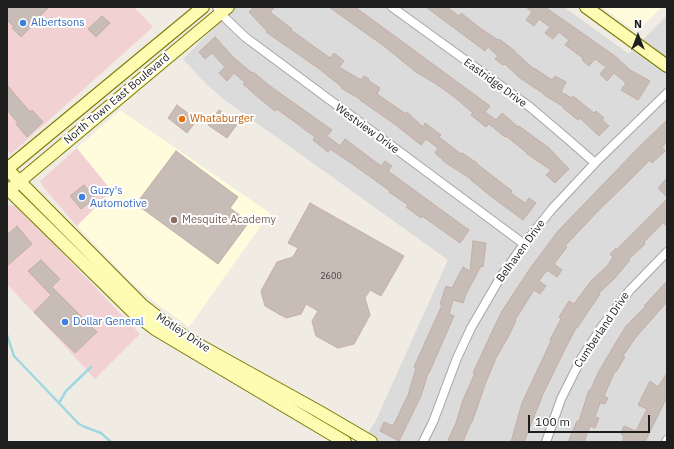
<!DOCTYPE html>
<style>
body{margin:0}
#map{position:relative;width:674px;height:449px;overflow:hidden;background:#f0ebe3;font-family:"IBM Plex Sans",sans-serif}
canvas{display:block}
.frame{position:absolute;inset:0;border:8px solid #1e1e1e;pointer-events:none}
.north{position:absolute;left:618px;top:16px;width:40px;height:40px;-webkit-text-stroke:3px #fff;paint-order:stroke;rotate:0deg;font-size:11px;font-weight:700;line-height:16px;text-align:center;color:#1e1e1e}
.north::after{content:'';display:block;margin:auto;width:14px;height:18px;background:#1e1e1e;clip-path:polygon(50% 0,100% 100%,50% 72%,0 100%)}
.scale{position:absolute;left:528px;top:415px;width:122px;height:18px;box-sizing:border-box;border:2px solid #1e1e1e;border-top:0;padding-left:5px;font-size:12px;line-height:14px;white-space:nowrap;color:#1e1e1e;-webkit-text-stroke:3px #fff;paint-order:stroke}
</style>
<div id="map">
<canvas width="674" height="449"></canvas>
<div class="frame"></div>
<div class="north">N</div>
<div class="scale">100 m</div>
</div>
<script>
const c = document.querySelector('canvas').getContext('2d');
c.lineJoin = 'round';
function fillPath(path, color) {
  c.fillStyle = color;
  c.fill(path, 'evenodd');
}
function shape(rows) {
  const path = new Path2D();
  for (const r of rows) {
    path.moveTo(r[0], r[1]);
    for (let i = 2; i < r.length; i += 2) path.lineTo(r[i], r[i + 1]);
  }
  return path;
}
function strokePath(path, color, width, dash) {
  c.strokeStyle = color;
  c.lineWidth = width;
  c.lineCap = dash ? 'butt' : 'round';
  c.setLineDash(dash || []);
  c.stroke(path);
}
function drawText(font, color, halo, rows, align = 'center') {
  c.font = font + ' "IBM Plex Sans",sans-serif';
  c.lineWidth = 4;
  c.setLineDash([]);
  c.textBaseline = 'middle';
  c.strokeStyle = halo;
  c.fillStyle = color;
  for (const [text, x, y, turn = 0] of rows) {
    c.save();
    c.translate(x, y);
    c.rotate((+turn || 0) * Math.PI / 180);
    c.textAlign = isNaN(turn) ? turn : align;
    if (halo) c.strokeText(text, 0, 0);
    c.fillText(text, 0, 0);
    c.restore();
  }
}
const residential = shape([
 [235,7,564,7,629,54,667,15,667,442,363,442,376,420,390,389,448,260,226,101,205,83,183,59]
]);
const commercial = shape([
 [7,7,134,7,153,27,11,154,7,150],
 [77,148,112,191,77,226,44,188,40,181],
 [7,205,17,206,140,334,95,379,7,284]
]);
const education = shape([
 [602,7,662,7,636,32],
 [120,110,270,213,189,327,157,304,131,282,77,226,112,191,77,148]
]);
const stream = shape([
 [7,335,14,356,79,424,85,427,101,433,111,442],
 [59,403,66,391,91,367]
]);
const building = shape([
 [7,7,49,7,37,19,38,20,21,37,12,28,14,27,7,20,7,7],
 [254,7,275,7,270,12,292,29,291,30,330,58,334,53,344,61,339,67,361,80,364,76,369,79,368,80,380,88,377,94,406,114,407,112,423,127,425,123,441,135,439,137,461,154,462,153,477,163,477,164,512,191,511,193,525,203,529,198,536,203,523,220,488,194,471,180,471,179,443,161,443,160,435,153,438,148,426,139,421,145,393,123,360,100,360,99,341,88,342,87,318,68,266,32,267,31,249,12,254,7],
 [329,7,355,7,490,106,485,112,496,120,502,113,518,127,519,126,549,148,569,169,555,183,546,175,551,170,527,154,527,153,506,136,505,137,489,124,486,127,471,115,473,113,453,96,436,84,416,72,384,46,329,7],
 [426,7,447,7,459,16,461,13,480,28,498,40,499,39,515,51,514,51,534,69,534,68,552,80,555,76,566,82,561,92,572,98,573,96,594,113,596,111,604,118,602,120,609,126,599,136,580,118,578,120,563,108,564,107,544,95,544,94,520,78,505,64,503,65,495,59,498,56,488,47,485,51,426,7],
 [526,7,545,7,615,56,630,70,650,81,638,100,621,90,626,83,614,73,607,81,600,74,606,67,595,59,589,66,582,60,583,58,565,45,569,40,559,32,553,39,545,33,550,27,539,19,534,26,526,20,532,12,526,7],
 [102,16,110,23,96,37,88,29,102,16],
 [215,37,233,57,252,73,253,72,270,86,332,130,327,136,340,146,345,139,381,166,385,161,392,166,388,171,469,230,460,243,422,216,421,218,406,207,408,205,389,192,390,191,351,163,330,149,328,152,313,140,315,137,277,109,275,111,260,99,243,84,245,82,234,73,227,81,219,73,225,67,212,53,205,59,199,52,215,37],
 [7,85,30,112,32,110,43,122,27,137,16,124,18,123,7,110,7,85],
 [177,105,197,120,187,133,168,118,177,105],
 [219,110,238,123,227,138,208,125,219,110],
 [667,120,667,142,662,147,665,151,652,163,650,160,633,177,598,211,565,246,567,247,554,264,562,270,557,277,547,270,539,281,546,286,540,294,534,290,515,320,516,321,508,337,496,358,486,382,472,422,471,422,463,442,453,442,448,440,456,423,463,400,475,373,473,373,490,336,502,311,529,270,558,231,639,147,667,120],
 [176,151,238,197,230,208,249,222,218,264,136,204,176,151],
 [667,178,667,197,658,188,667,178],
 [84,185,95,198,81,209,70,196,84,185],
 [667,199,667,226,663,223,644,242,645,244,629,259,630,260,614,279,599,293,600,294,577,328,576,328,566,347,543,394,524,442,511,442,522,403,551,341,550,340,561,319,559,317,569,301,574,304,591,281,608,265,613,257,610,254,616,248,617,249,667,199],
 [310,203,404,256,381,296,370,290,365,298,370,315,354,344,338,348,316,336,312,321,318,311,306,304,301,314,286,318,265,306,261,291,277,262,293,257,298,248,288,243,310,203],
 [17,226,32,244,7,266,7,235,17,226],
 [473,241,486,243,483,267,481,266,466,294,463,303,453,300,449,314,454,316,429,373,428,373,421,396,399,441,380,431,384,422,393,426,398,416,408,395,416,368,414,367,442,305,440,304,446,286,452,288,463,267,470,271,473,241],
 [41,260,60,279,52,287,97,332,75,353,34,312,51,295,28,271,41,260],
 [667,281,667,302,636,337,623,356,625,357,616,372,615,371,604,396,608,398,605,404,600,403,595,417,599,418,595,428,590,426,584,442,568,442,577,421,579,421,589,390,590,391,599,371,615,344,626,326,645,307,644,306,667,281],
 [667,373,667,397,645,442,622,442,624,436,621,434,624,426,636,431,647,409,638,405,650,381,658,387,667,373]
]);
const street = shape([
 [217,7,221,14,245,37,524,244],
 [392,7,530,107,570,141,595,163],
 [423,442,433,422,457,358,471,328,500,278,524,244,552,209,595,163,667,93],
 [546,442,561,399,581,359,603,325,630,290,667,252],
 [666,442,667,440]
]);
const secondary = shape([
 [586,7,667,66],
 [7,169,142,305,170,327,190,340,318,411,371,442],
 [7,169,203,7],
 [14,186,228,7],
 [7,188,134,313,155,329,345,442]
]);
const markers = [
 [23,23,4,"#3f7fe0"],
 [182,119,4,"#e8710a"],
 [82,197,4,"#3f7fe0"],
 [174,220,4,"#8d6e63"],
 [65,322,4,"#3f7fe0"]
];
const numberNames = [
 ["2600",331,276]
];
const shopNames = [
 ["Albertsons",31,23],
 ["Guzy's",90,191],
 ["Automotive",90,204],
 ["Dollar General",73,322]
];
const streetNames = [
 ["Eastridge Drive",495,83,36],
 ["North Town East Boulevard",117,99,-40],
 ["Westview Drive",367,129,36],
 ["Belhaven Drive",521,251,-54],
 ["Cumberland Drive",602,330,-56],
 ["Motley Drive",183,333,33]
];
const foodNames = [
 ["Whataburger",190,119]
];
const educationNames = [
 ["Mesquite Academy",182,220]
];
fillPath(residential, '#dcdbdb');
fillPath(commercial, '#f2d1d3');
fillPath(education, '#fffcdd');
strokePath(stream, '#a0d8e1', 2.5);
fillPath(building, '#c8bcb6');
strokePath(building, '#c3afa5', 1);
strokePath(street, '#a5a5a5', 10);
strokePath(secondary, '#787a00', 14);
strokePath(street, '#fff', 8);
strokePath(secondary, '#fefbb3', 12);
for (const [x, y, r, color] of markers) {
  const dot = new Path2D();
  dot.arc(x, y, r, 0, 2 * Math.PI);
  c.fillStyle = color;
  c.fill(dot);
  strokePath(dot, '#fff', 1.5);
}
drawText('9px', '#484644', null, numberNames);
drawText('11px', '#366cbe', '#fff', shopNames, 'left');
drawText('11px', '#1e1e1e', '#fff', streetNames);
drawText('11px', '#c56008', '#fff', foodNames, 'left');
drawText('11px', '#785e54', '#fff', educationNames, 'left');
</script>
